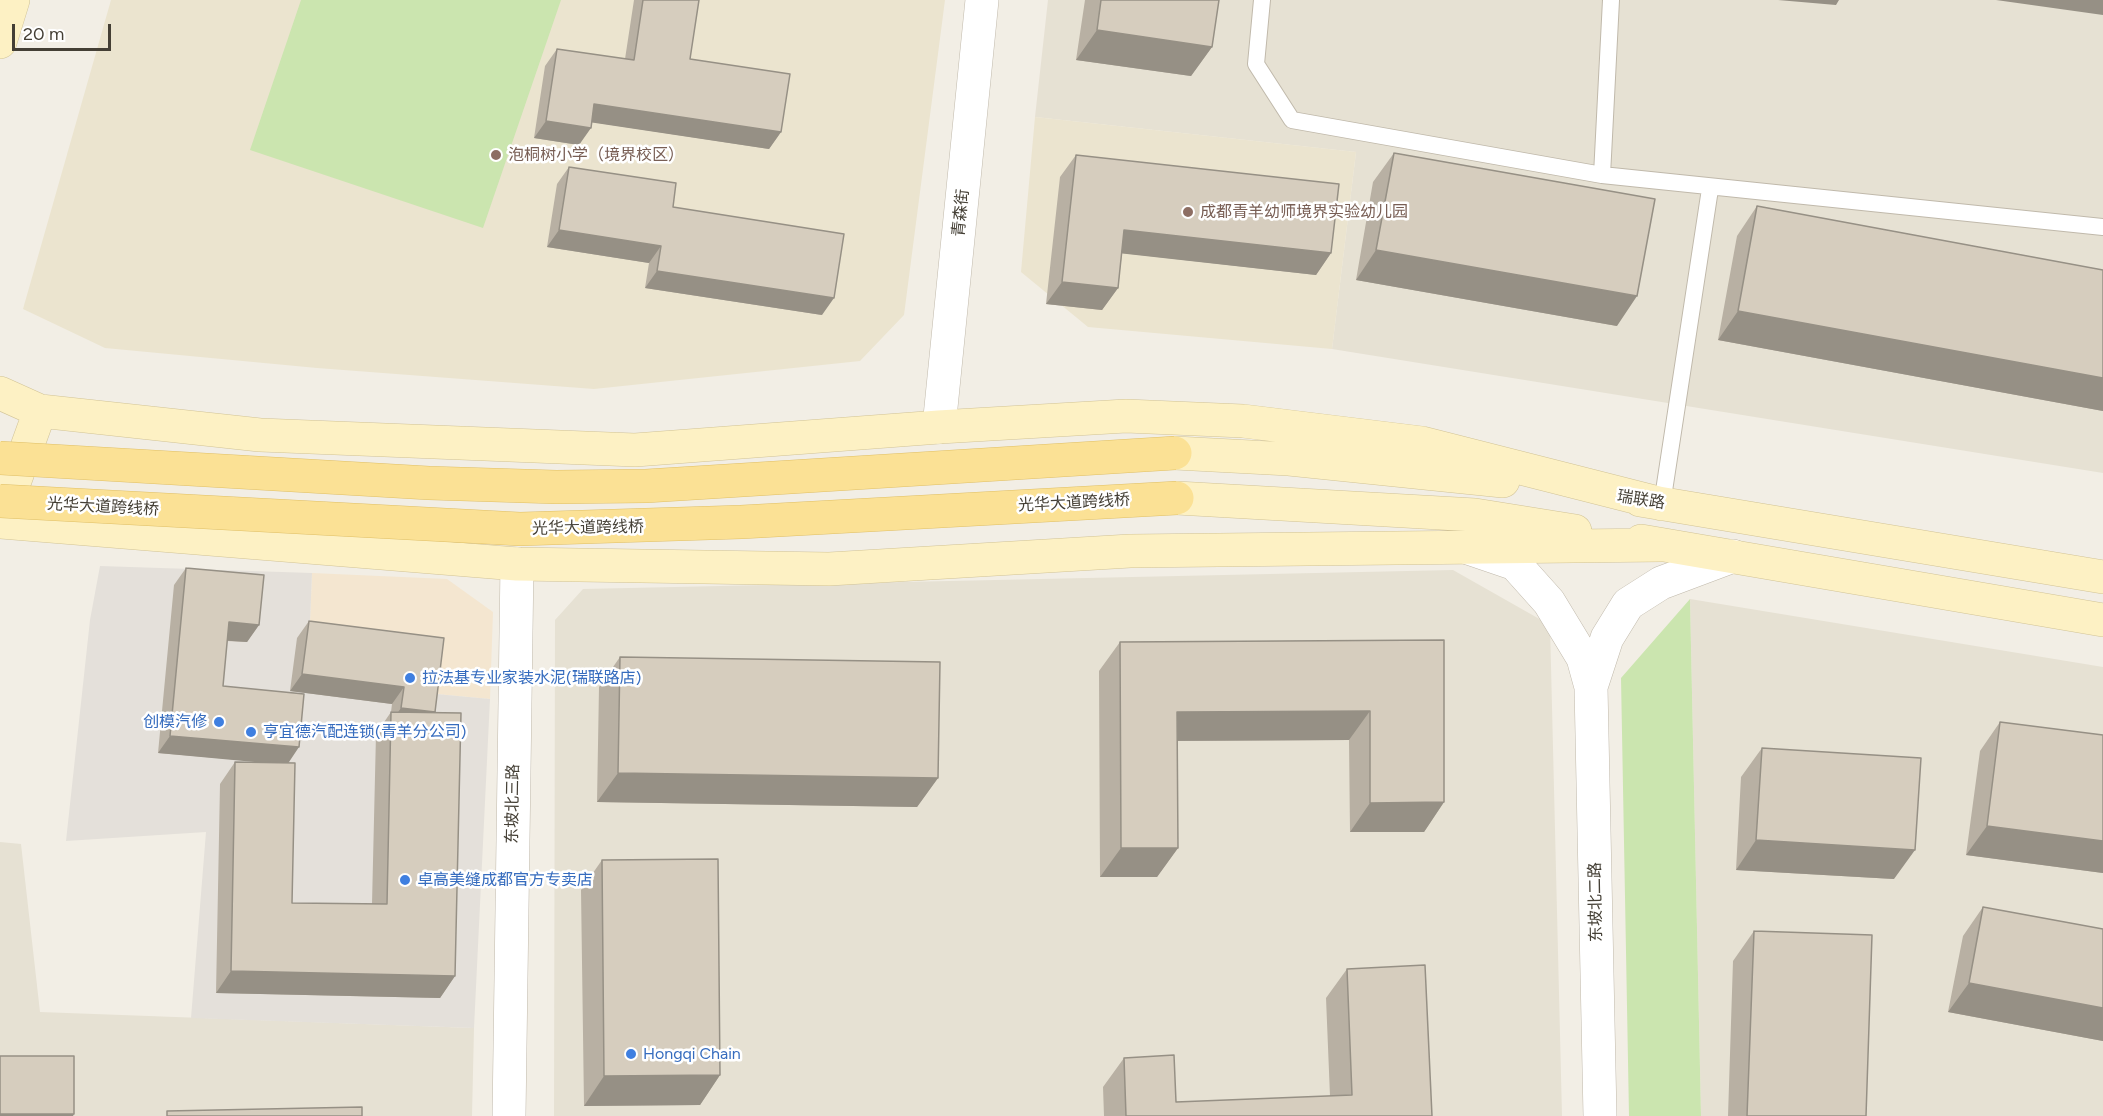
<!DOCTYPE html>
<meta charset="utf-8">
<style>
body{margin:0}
#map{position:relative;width:2103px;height:1116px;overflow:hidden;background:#f2eee5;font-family:Figtree,sans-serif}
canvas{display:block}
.scale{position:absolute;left:12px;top:24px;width:99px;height:27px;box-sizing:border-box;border:3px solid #443f35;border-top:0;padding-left:8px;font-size:18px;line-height:21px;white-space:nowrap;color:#443f35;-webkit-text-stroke:4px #fff;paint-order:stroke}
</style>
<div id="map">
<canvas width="2103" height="1116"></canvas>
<div class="scale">20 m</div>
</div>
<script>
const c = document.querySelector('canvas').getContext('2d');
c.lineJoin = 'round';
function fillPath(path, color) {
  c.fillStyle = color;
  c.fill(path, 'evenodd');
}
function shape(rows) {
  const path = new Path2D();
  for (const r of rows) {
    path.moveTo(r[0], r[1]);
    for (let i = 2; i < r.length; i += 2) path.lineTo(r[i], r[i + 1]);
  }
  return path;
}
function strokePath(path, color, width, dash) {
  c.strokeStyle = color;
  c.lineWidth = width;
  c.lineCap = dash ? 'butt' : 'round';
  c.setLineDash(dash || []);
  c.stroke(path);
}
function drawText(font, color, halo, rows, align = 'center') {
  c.font = font + ' Figtree,"Noto Sans SC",sans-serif';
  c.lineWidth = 5;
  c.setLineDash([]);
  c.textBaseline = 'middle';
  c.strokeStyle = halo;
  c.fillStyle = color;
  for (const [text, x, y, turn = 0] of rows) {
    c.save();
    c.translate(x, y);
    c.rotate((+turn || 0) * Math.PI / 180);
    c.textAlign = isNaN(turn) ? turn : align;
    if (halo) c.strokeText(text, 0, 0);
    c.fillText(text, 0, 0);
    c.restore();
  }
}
const residential = shape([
 [1048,0,2103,0,2103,473,1332,349,1356,152,1035,117],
 [1453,570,1550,625,1562,1116,554,1116,555,620,583,589],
 [1690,599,2103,667,2103,1116,1701,1116],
 [0,842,21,844,40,1012,474,1028,472,1116,0,1116]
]);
const commercial = shape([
 [312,573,447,579,493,612,490,699,361,687,309,646]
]);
const industrial = shape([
 [100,566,312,573,309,646,361,687,490,699,474,1028,191,1018,206,832,66,841,90,620]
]);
const education = shape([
 [111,0,945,0,904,315,860,361,594,389,317,368,105,348,23,309],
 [1035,117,1356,152,1332,349,1088,327,1021,272]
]);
const green = shape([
 [301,0,561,0,483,228,250,150],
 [1690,599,1701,1116,1629,1116,1621,678]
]);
const lane = shape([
 [1262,0,1256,64,1292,120,1602,175,2103,227],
 [1602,175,1611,0],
 [1662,504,1710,189]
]);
const street = shape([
 [939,427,982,0],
 [1468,548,1515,564,1549,602,1583,658,1591,687,1600,1116],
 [1591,687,1607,638,1628,604,1661,583,1733,556],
 [509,1116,517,564]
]);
const secondary = shape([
 [0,42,13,0],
 [0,393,40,411,260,435,635,450,939,427,1126,416,1243,421,1422,443,1662,504],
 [1175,453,1289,459,1503,481],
 [1177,498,1475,515,1575,531],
 [1640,500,2103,577],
 [0,522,517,564,829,569,1130,551,1662,545],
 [0,522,40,411],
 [1641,541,2103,620]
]);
const primaryBridge = shape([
 [0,458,429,483,556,487,646,486,1175,453],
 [0,501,520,529,741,522,1177,498]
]);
const wall = shape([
 [634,0,699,0,690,59,781,132,769,149,592,122,579,145,534,138,545,66,557,49,625,59],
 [1085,0,1219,0,1212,47,1191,76,1076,60],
 [1394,153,1617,326,1356,280,1373,182],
 [1076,155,1331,253,1316,275,1122,253,1118,288,1102,310,1046,304,1060,177],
 [569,167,673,207,822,315,645,288,649,263,547,247,557,184],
 [1757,206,2103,270,2103,411,1718,340,1737,236],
 [186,568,259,625,247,642,227,641,223,686,288,763,292,903,372,904,376,734,391,712,392,704,290,691,297,638,309,621,444,638,435,712,455,976,440,998,216,993,220,784,235,762,264,762,158,753,174,585],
 [1444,640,1444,802,1424,832,1350,832,1349,740,1177,741,1178,848,1157,877,1100,877,1099,671,1120,642],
 [620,657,938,778,917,807,597,802,599,687],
 [2000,722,2103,735,2103,873,1966,855,1980,751],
 [1762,748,1894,879,1736,870,1741,777],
 [602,860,720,1075,700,1105,584,1106,581,890],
 [1983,907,2103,929,2103,1041,1948,1012,1963,936],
 [1754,931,1866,1116,1728,1116,1733,961],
 [1347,969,1432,1116,1104,1116,1103,1087,1124,1058,1176,1102,1330,1096,1326,998]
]);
const shadedWall = shape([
 [1778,0,1839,0,1836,5],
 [1996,0,2103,0,2103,15],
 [1097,30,1212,47,1191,76,1076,60],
 [594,104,781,132,769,149,582,121],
 [546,121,591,128,579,145,534,138],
 [559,230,661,246,649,263,547,247],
 [1124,230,1331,253,1316,275,1109,252],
 [1376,250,1637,296,1617,326,1356,280],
 [657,271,834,298,822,315,645,288],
 [1062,282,1118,288,1102,310,1046,304],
 [1738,311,2103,378,2103,411,1718,340],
 [229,622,259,625,247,642,217,640],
 [302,674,404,687,392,704,290,691],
 [401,708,435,712,391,722],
 [1370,711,1349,740,1156,741,1177,712],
 [170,736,299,747,287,765,158,753],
 [618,773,938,778,917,807,597,802],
 [1444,802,1424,832,1350,832,1370,803],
 [1987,826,2103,841,2103,873,1966,855],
 [1756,840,1915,850,1894,879,1736,870],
 [1121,848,1178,848,1157,877,1100,877],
 [231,971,455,976,440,998,216,993],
 [1969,983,2103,1008,2103,1041,1948,1012],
 [720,1075,700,1105,584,1106,604,1076],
 [0,1114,74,1114,73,1116,0,1116]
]);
const building = shape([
 [643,0,699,0,690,59,790,74,781,132,594,104,591,128,546,121,557,49,634,60,643,0],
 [1101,0,1219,0,1212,47,1097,30,1101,0],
 [1394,153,1655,199,1637,296,1376,250,1394,153],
 [1076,155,1339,184,1331,253,1124,230,1118,288,1062,282,1076,155],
 [569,167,676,183,673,207,844,234,834,298,657,271,661,246,559,230,569,167],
 [1757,206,2103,270,2103,378,1738,311,1757,206],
 [186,568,264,575,259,625,229,622,223,686,304,694,299,747,170,736,186,568],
 [309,621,444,638,435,712,401,708,404,687,302,674,309,621],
 [1444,640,1444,802,1370,803,1370,711,1177,712,1178,848,1121,848,1120,642,1444,640],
 [620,657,940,662,938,778,618,773,620,657],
 [391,712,461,713,455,976,231,971,235,762,295,763,292,903,387,904,391,712],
 [2000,722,2103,735,2103,841,1987,826,2000,722],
 [1762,748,1921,758,1915,850,1756,840,1762,748],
 [718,859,720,1075,604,1076,602,860,718,859],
 [1983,907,2103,929,2103,1008,1969,983,1983,907],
 [1754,931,1872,935,1866,1116,1747,1116,1754,931],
 [1425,965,1432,1116,1126,1116,1124,1058,1174,1055,1176,1102,1352,1095,1347,969,1425,965],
 [0,1056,74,1056,74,1114,0,1114,0,1056],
 [362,1107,362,1116,167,1116,167,1111,362,1107]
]);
const markers = [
 [496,155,6,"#8d6e63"],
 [1188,212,6,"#8d6e63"],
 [410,678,6,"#3f7fe0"],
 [219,722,6,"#3f7fe0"],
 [251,732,6,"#3f7fe0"],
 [405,880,6,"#3f7fe0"],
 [631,1054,6,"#3f7fe0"]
];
const educationNames = [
 ["泡桐树小学（境界校区）",508,155],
 ["成都青羊幼师境界实验幼儿园",1200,212]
];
const streetNames = [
 ["青森街",961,213,-84],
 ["瑞联路",1641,500,9],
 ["光华大道跨线桥",1074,503,-3],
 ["光华大道跨线桥",103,507,3],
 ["光华大道跨线桥",588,528,-1],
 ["东坡北三路",513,804,-89],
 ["东坡北二路",1596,902,-91]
];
const shopNames = [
 ["拉法基专业家装水泥(瑞联路店)",422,678],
 ["创模汽修",207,722,"right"],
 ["亨宜德汽配连锁(青羊分公司)",263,732],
 ["卓高美缝成都官方专卖店",417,880],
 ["Hongqi Chain",643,1054]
];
fillPath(residential, '#e6e1d3');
fillPath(commercial, '#f4e6d0');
fillPath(industrial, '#e4e0da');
fillPath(education, '#ebe4cf');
fillPath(green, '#cbe5af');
strokePath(lane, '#c0b9ab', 18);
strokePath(street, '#c0b9ab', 34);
strokePath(secondary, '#d1c396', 34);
strokePath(lane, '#fff', 16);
strokePath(street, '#fff', 33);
strokePath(secondary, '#fdf1c4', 33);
strokePath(primaryBridge, '#dfbf66', 34, []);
strokePath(primaryBridge, '#fbe195', 33);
fillPath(wall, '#b8b0a3');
fillPath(shadedWall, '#969085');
fillPath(building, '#d6cdbe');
strokePath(building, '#969085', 1.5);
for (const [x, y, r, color] of markers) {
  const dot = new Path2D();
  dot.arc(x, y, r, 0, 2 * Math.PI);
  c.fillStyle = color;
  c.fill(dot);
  strokePath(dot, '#fff', 2);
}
drawText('16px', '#785e54', '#fff', educationNames, 'left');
drawText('16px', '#443f35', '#fff', streetNames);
drawText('16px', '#366cbe', '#fff', shopNames, 'left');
</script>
